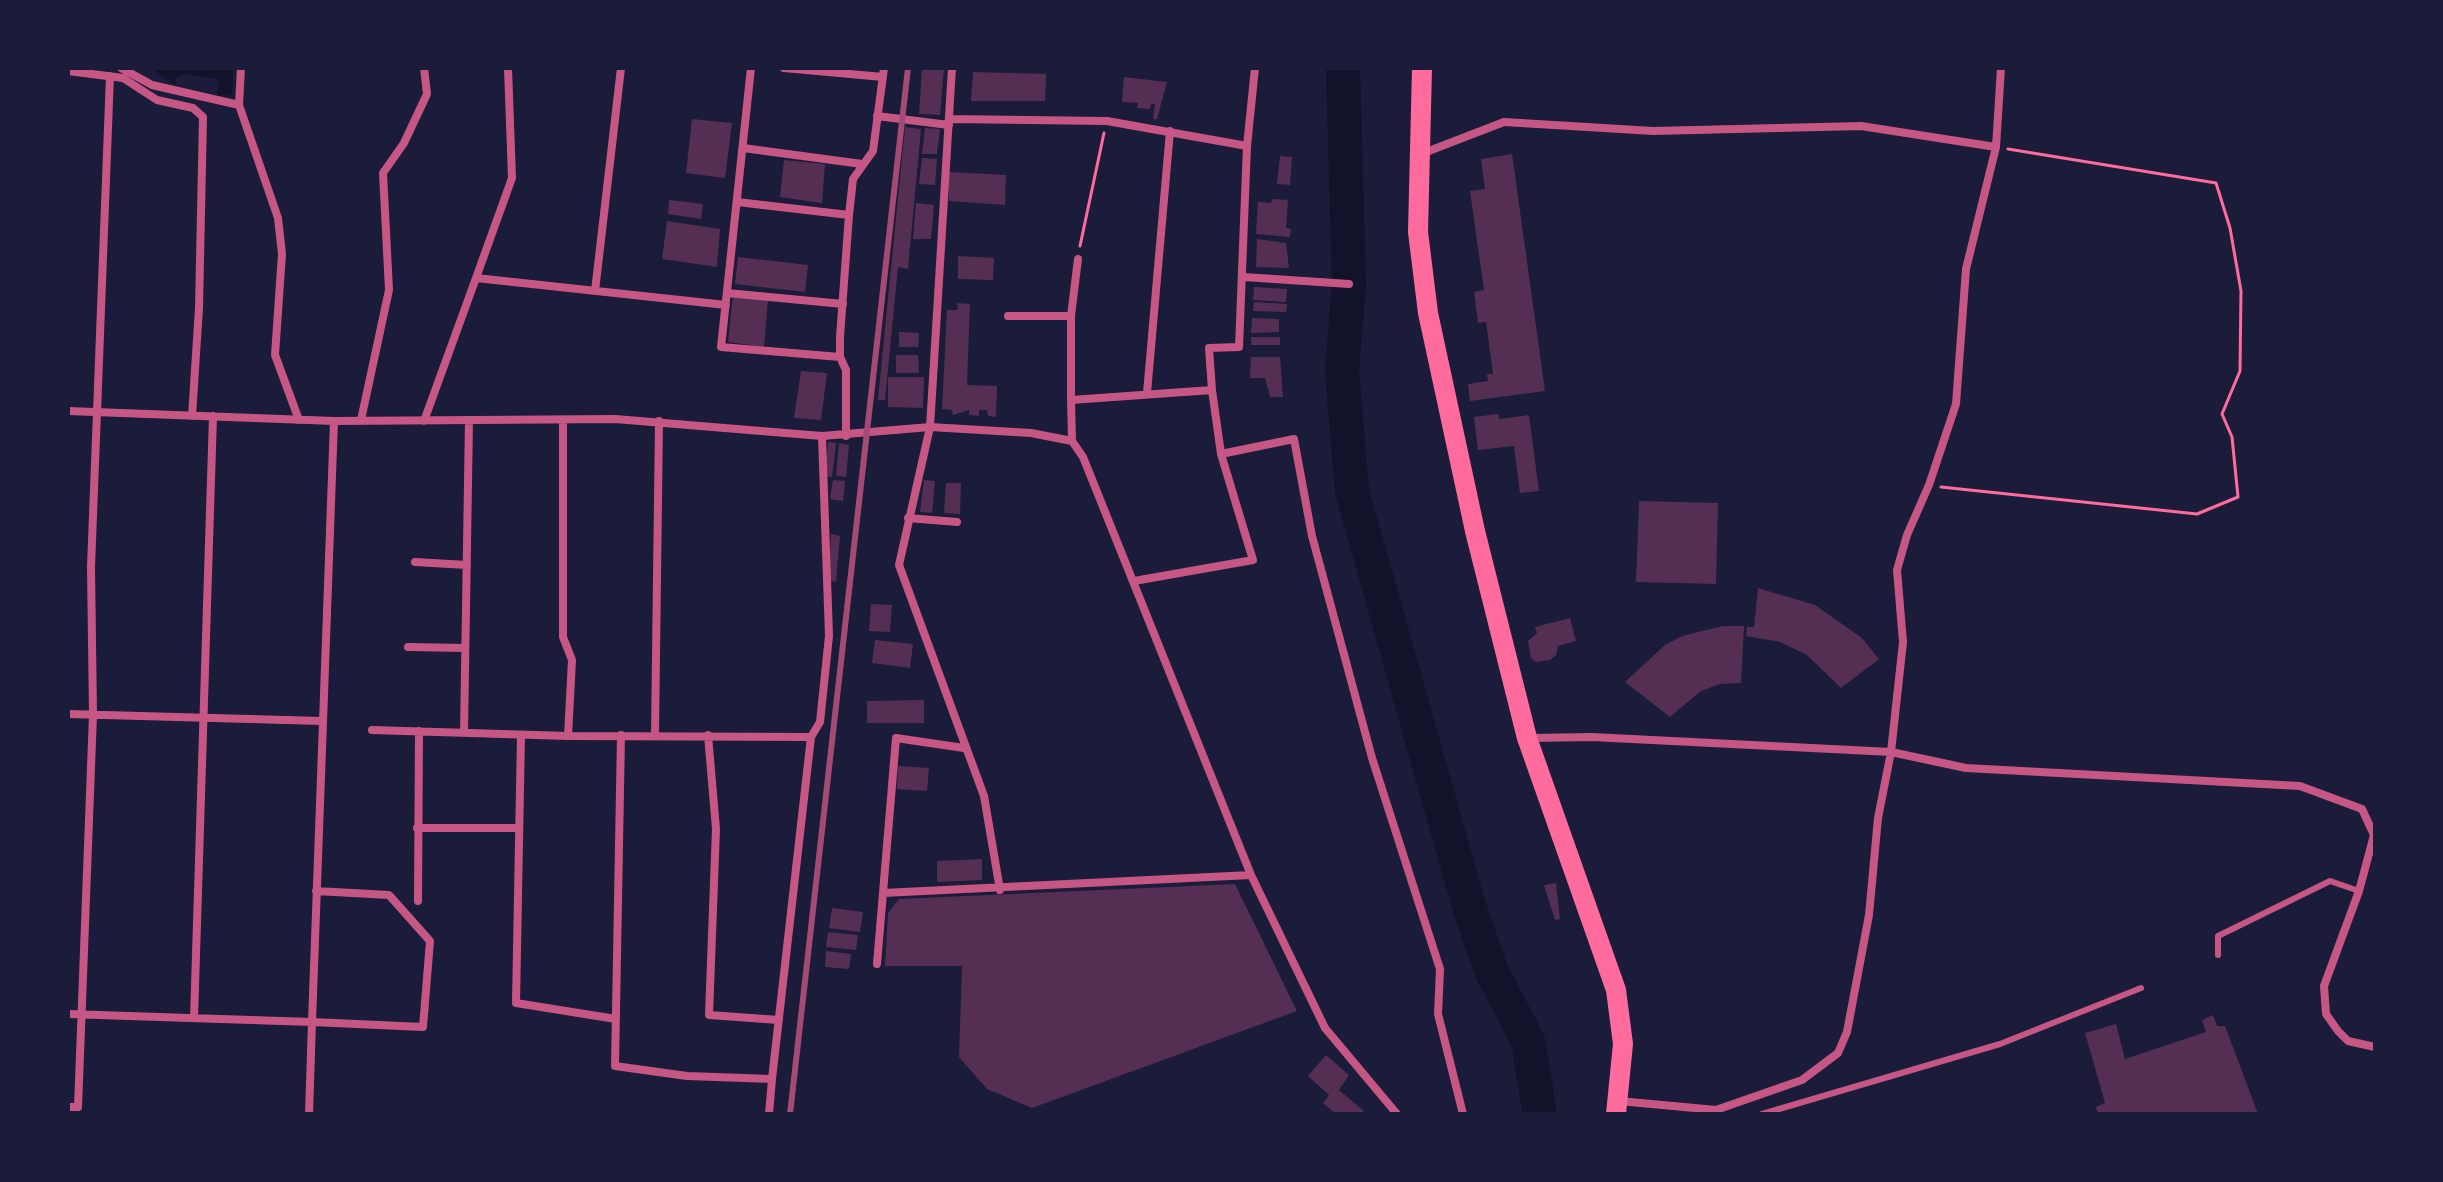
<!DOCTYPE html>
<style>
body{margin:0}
#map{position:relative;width:2443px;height:1182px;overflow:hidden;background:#1b1b3a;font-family:"Playfair Display",serif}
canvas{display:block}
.frame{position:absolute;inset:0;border:70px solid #1b1b3a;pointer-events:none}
</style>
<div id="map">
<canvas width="2443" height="1182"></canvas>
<div class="frame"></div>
</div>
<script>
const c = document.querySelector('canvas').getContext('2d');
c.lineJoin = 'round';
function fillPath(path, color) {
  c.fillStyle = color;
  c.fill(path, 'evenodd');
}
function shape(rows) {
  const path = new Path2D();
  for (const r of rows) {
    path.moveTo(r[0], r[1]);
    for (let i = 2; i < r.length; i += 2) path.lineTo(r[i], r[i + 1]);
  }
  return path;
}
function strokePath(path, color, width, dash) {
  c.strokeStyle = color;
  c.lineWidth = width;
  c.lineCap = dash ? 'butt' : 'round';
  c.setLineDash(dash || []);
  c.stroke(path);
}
const water = shape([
 [151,68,233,68,232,95,217,96,219,79,184,74,176,77,175,85]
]);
const river = shape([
 [1343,68,1349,284,1342,371,1352,491,1468,903,1491,970,1528,1041,1540,1114]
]);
const building = shape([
 [922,68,944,68,940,115,919,114],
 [973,72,1046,74,1045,101,971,101],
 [1124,77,1167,82,1157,119,1153,119,1155,104,1151,104,1150,109,1137,108,1138,103,1122,102],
 [692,119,732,123,725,178,686,173],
 [905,127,921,129,908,269,898,267,885,400,878,400],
 [925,128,940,129,937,154,922,154],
 [1512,154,1545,391,1470,401,1468,384,1488,381,1487,374,1493,374,1486,322,1478,323,1474,292,1484,290,1470,191,1485,189,1481,159],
 [1280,156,1292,157,1290,185,1277,184],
 [922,158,937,159,935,185,919,184],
 [784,160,825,164,822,203,780,197],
 [949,172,1006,175,1005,205,949,201],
 [1272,199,1288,200,1286,228,1291,229,1290,237,1256,234,1258,202,1271,203],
 [669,200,703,204,701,219,668,214],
 [916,203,934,205,931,239,913,239],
 [667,221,720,229,717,267,662,259],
 [1257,239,1286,243,1289,268,1256,267],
 [958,256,994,258,993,280,958,279],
 [738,257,808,265,805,292,735,284],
 [1254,287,1287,289,1286,302,1253,300],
 [733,295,768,299,764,347,728,342],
 [1254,302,1287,304,1286,312,1253,311],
 [957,303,970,304,967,385,997,386,996,417,988,416,987,410,979,410,979,416,969,415,969,410,953,415,952,410,942,409,947,310,958,310],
 [1252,318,1279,319,1279,332,1251,333],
 [899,332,919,333,918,347,899,347],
 [1251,337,1280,337,1280,345,1251,345],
 [896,355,918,355,919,373,896,373],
 [1251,357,1280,357,1283,397,1270,397,1265,378,1250,378],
 [801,371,827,373,821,420,794,418],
 [888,377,924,377,923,408,888,407],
 [1498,414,1499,419,1529,415,1539,491,1520,493,1514,446,1478,450,1474,417],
 [828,442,836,443,832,477,825,476],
 [839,443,849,445,846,477,836,476],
 [833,480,845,481,843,501,830,499],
 [924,480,935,481,932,513,920,512],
 [946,483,961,483,960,514,944,513],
 [1639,501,1718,503,1716,584,1636,582],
 [831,534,840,536,836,582,829,580],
 [1758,588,1815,605,1862,638,1879,659,1841,688,1807,655,1780,642,1746,636,1747,627,1754,627],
 [871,604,892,605,890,632,869,631],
 [1570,618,1576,641,1558,646,1556,655,1550,660,1536,662,1531,658,1528,641,1537,633,1535,627],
 [1723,626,1744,626,1741,683,1720,684,1701,691,1670,717,1625,682,1665,645,1682,636],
 [875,640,913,644,910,668,872,663],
 [924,700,924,723,867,723,867,701],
 [898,766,929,768,927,791,897,789],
 [982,859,982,880,937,882,937,861],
 [1556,883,1560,919,1555,920,1544,885],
 [1235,884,1297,1011,1032,1108,987,1089,959,1057,962,966,885,966,888,913,899,899],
 [832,908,863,912,860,932,829,928],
 [828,932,858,935,856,950,826,947],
 [826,951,851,954,849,969,825,967],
 [2213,1015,2217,1026,2225,1026,2258,1114,2098,1114,2096,1107,2105,1103,2085,1033,2116,1024,2125,1059,2206,1032,2202,1020],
 [1326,1055,1349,1075,1339,1090,1364,1111,1362,1114,1336,1114,1323,1103,1329,1095,1308,1076]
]);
const path = shape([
 [1080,246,1104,133],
 [1941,487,2197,514,2238,497,2232,437,2222,414,2240,371,2241,291,2230,228,2216,183,2008,149]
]);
const service = shape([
 [2218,955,2218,936,2330,881,2359,891],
 [1762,1114,2000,1044,2141,988]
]);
const minor = shape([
 [121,68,152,85,239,105],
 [241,68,239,105,278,218,282,254,275,355,299,420],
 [751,68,721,347,840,357],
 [784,68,883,77],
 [952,68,930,427,899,565,984,796,1000,890],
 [68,71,123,78,157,100,193,108,203,117,199,308,192,416],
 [877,116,949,125],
 [949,119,1107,121,1247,146],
 [743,148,862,164],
 [1421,154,1504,122,1653,131,1861,126,1996,147],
 [737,202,849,215],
 [1244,277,1349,284],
 [476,278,512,178,508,68],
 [595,291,621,68],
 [727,293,843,304],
 [1008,316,1071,316],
 [1147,393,1170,131],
 [1071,400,1071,316,1078,259],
 [68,411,334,421,615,419,822,436,930,427,1031,433,1072,441,1083,457,1251,875,1325,1028,1397,1114],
 [361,420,389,290,383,173,404,143,427,94,424,68],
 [424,421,476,278,726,305],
 [563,421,563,637,572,660,568,736],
 [846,436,846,370,840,357,840,337,849,215,853,179,873,151,884,68],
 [1072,441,1071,400,1212,390,1209,348,1239,347,1247,146,1255,68],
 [1221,454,1294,439,1312,536,1372,758,1440,969,1438,1014,1463,1114],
 [908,518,957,522],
 [415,562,467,565],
 [1134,581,1253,560,1221,454,1212,390],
 [408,647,465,648],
 [68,714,322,721],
 [372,730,568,736,811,737],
 [464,733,469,420],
 [655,734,659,421],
 [521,735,516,1003,616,1019],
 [621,735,615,1066,687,1076,772,1079,811,737,820,722,829,636,822,436],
 [708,735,716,829,709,1015,779,1020],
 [1527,738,1592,737,1891,752,1966,768,2300,786,2362,809,2374,835,2359,891,2324,986,2326,1014,2338,1031,2348,1041,2375,1047],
 [417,828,518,828],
 [883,893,1251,875],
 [418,901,419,731],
 [877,964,896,738,964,748],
 [68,1014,312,1022,334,421],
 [194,1018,213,416],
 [1619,1101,1716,1110,1802,1080,1838,1053,1847,1032,1869,915,1878,818,1891,752,1903,642,1897,570,1907,535,1929,485,1956,404,1966,269,1996,147,2001,68],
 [68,1107,78,1107,93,715,91,567,110,76],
 [309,1114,312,1022,423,1027,430,941,389,895,316,891],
 [769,1114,772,1079]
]);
const trunk = shape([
 [1422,68,1418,232,1428,313,1475,531,1527,738,1616,990,1623,1044,1616,1114]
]);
const rail = shape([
 [790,1114,908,68]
]);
fillPath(water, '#12122b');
strokePath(river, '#12122b', 34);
fillPath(building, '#542f53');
strokePath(path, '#ff6b9d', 3);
strokePath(service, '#c65784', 6);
strokePath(minor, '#c65784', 8);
strokePath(trunk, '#ff6b9d', 20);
strokePath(rail, '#a44b75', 6);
</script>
